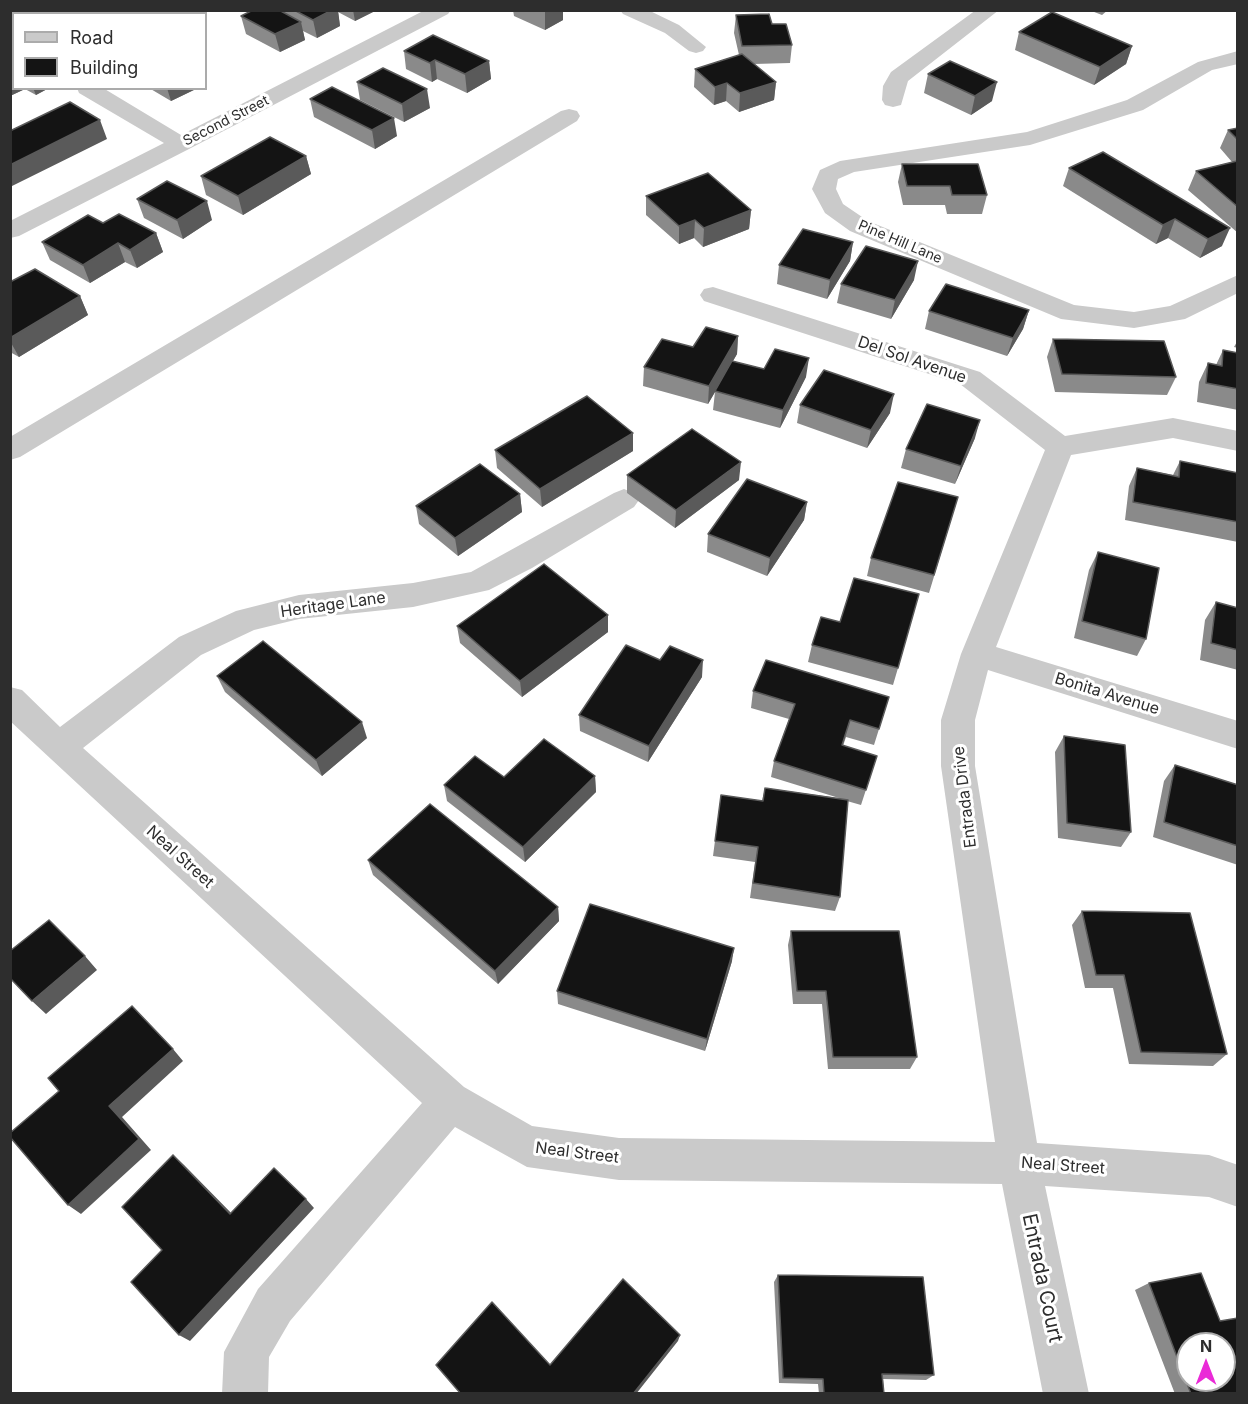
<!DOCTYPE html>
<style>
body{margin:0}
#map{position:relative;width:1248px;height:1404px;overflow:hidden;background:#fff;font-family:Inter,sans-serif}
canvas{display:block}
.frame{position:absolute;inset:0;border:12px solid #2d2d2d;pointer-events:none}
.legend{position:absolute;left:12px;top:12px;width:195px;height:78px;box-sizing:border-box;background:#fff;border:2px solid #ababab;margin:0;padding:8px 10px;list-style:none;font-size:18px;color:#2d2d2d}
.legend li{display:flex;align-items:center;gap:12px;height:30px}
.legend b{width:30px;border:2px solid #ababab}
.north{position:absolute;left:1176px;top:1332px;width:60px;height:60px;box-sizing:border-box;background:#fff;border:2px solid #ababab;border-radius:50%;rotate:0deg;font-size:16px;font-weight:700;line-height:24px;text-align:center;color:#2d2d2d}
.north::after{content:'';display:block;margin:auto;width:21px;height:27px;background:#ea2ad7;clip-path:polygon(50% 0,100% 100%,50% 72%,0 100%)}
</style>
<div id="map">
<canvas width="1248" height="1404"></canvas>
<div class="frame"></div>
<ul class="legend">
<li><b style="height:8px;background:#cacaca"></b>Road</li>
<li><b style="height:16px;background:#141414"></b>Building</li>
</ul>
<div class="north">N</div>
</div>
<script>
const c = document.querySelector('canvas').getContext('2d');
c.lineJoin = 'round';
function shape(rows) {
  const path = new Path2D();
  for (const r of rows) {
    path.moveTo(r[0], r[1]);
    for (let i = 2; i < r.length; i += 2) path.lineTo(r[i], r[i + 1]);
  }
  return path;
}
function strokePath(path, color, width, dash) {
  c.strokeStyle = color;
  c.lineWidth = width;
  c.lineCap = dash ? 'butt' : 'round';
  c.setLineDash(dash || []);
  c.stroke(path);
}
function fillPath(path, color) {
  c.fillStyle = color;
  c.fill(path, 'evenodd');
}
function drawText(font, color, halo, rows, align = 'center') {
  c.font = font + ' Inter,sans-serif';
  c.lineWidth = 6;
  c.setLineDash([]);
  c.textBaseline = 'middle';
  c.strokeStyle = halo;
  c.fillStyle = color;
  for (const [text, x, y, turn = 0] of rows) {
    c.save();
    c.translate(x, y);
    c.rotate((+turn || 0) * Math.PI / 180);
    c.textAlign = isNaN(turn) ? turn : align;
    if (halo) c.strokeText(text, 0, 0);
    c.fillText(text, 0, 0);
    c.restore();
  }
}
const path = shape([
 [10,12,15,10]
]);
const minor = shape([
 [45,10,70,10,68,14,43,14,45,10],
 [425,10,451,10,448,14,189,149,19,236,10,238,10,221,164,143,79,93,77,88,103,88,181,135,425,10],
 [620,10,648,10,679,25,706,47,703,51,696,53,689,51,665,33,623,14,620,10],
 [976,10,999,10,908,81,901,105,893,107,885,105,882,100,883,86,891,72,976,10],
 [10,36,14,37,14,50,10,49,10,36],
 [1238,51,1238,64,1212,70,1143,110,1030,145,854,172,838,179,836,189,843,204,868,221,1074,305,1134,312,1170,306,1238,275,1238,293,1185,319,1134,328,1061,319,850,231,825,213,812,189,820,170,840,161,1027,132,1127,100,1198,62,1238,51],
 [569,109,577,111,580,116,577,121,20,457,10,460,10,437,561,111,569,109],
 [713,287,980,372,1065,436,1173,418,1238,431,1238,451,1173,438,1071,455,996,647,1238,721,1238,749,988,670,975,720,975,766,1037,1143,1209,1155,1238,1165,1238,1207,1209,1197,1045,1186,1089,1394,1043,1394,1002,1184,619,1180,527,1167,455,1127,290,1321,269,1357,268,1394,222,1394,224,1352,258,1289,422,1103,10,721,10,687,22,690,60,727,179,637,236,611,299,595,413,583,471,572,614,493,624,489,634,493,639,500,634,507,532,568,489,590,413,607,299,619,254,630,201,655,83,748,464,1087,532,1126,619,1138,995,1142,941,766,941,720,961,654,1045,450,960,384,704,301,700,295,704,289,713,287]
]);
const wall = shape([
 [136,10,173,10,174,14,137,14],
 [253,10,377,10,355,21,338,12,340,26,317,38,303,31,305,40,280,52,246,34,241,16],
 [513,10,563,10,563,20,545,30,514,16],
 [1089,10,1108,10,1102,15],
 [736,15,772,24,792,45,790,63,754,64,776,82,774,100,739,112,726,101,714,105,694,87,695,69,739,55,734,33],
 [1019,32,1132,46,1126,64,1094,85,1015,50],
 [10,51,14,88,49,88,36,95,25,89,10,96],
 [404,51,489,61,491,79,467,93,437,79,432,82,406,69],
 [928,74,992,101,971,115,924,93],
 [357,82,430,108,404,122,360,100],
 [149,88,198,88,171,101],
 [310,99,397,136,375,149,314,117],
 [1238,128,1238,233,1188,190,1196,171,1232,162,1220,148,1228,130],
 [1103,152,1222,246,1200,258,1168,238,1156,244,1063,186,1069,168],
 [306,156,311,174,243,215,206,195,201,176],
 [902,164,987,195,982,214,947,214,945,205,903,205,898,182],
 [646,196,751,210,749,229,703,247,694,238,679,244,646,215],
 [137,199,212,220,183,239,144,218],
 [103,223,156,233,163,252,137,268,125,262,90,283,50,260,42,242],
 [853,242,850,261,827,299,777,284,779,265],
 [914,280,891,319,837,303,841,284],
 [10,282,80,296,88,315,19,357,10,352],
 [1029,310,1023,329,1007,356,925,329,929,311],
 [738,336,737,354,733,361,764,369,806,377,780,428,713,410,715,392,708,404,643,386,644,367,693,347],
 [1053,339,1176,377,1167,395,1055,392,1047,357],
 [1238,340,1238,348,1234,347],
 [1223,350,1238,353,1238,410,1197,402,1199,382,1208,363,1216,365],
 [800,405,890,413,867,448,797,423],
 [975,438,955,484,901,468,906,449],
 [495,450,633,451,542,507,497,468],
 [1180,461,1238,473,1238,542,1125,520,1129,486,1137,468,1173,475],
 [627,475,739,480,675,528,627,493],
 [520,494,522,512,458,556,419,524,416,506],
 [958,497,929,593,867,576,871,558],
 [807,502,804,520,767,576,707,552,708,534],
 [1098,552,1146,639,1137,656,1074,638,1089,570],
 [1216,602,1238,608,1238,670,1200,660,1205,620],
 [608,615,608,632,522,697,460,643,457,626],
 [812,645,898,668,893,685,808,662],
 [660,660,702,677,648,762,580,731,579,715],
 [217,676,367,738,322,776,225,692],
 [753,691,889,697,874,745,846,737,843,746,877,756,861,805,847,801,840,897,835,911,750,898,755,862,713,856,721,795,762,801,765,788,839,798,771,777,774,761,789,719,751,708],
 [1064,736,1131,832,1121,847,1058,838,1055,752],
 [1175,765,1238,785,1238,865,1153,837,1164,781],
 [595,776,596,792,525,862,447,801,444,785,504,777],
 [368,860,558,907,559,921,498,984,373,875],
 [1082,911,1227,1054,1213,1066,1129,1064,1113,988,1085,988,1072,925],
 [791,931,917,1057,910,1069,828,1069,822,1004,793,1004,788,945],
 [732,961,705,1051,558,1004,557,991],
 [778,1275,934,1375,926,1380,883,1379,884,1394,819,1394,818,1384,779,1383,774,1282],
 [1149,1283,1220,1321,1238,1394,1175,1394,1135,1290]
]);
const shadedWall = shape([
 [121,10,132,10,133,14,114,14],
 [150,10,173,10,174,14,150,14],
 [190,10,198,10,192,14],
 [332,10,338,10,340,26,317,38,313,20],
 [353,10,377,10,355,21],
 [547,10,563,10,563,20,545,30,545,12],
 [301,22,305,40,280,52,275,34],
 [1132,46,1126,64,1094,85,1100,67],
 [435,60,437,79,432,82,430,63],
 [489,61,491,79,467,93,465,74],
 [14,72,14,88,25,89,10,96,10,74],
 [776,82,774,100,739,112,740,93],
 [997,82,992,101,971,115,975,96],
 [727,83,726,101,714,105,715,87],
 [33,88,49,88,36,95],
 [167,88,198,88,171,101],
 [427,89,430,108,404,122,402,104],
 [394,118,397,136,375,149,372,130],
 [100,120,107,139,10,187,10,165],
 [306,156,311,174,243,215,238,196],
 [207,201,212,220,183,239,177,220],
 [751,210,749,229,703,247,704,228],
 [1175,219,1168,238,1156,244,1163,225],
 [695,220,694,238,679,244,679,226],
 [1230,228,1222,246,1200,258,1208,239],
 [156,233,163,252,137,268,130,250],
 [853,242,850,261,827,299,830,280],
 [118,243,125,262,90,283,83,265],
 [918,261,914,280,891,319,895,300],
 [80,296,88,315,19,357,10,341,10,338],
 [1029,310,1023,329,1007,356,1013,338],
 [738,336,737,354,708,404,709,386],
 [809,358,806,377,780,428,783,410],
 [894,394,890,413,867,448,871,430],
 [980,420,975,438,955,484,961,466],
 [633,433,633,451,542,507,540,489],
 [741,462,739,480,675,528,676,510],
 [520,494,522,512,458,556,455,538],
 [807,502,804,520,767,576,770,558],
 [608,615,608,632,522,697,520,681],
 [703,660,702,677,648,762,649,746],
 [362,722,367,738,322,776,316,760],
 [595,776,596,792,525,862,523,847],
 [558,907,559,921,498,984,495,971],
 [734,948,732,961,705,1051,707,1039],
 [85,956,97,970,46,1014,32,1001],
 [173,1049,183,1061,122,1117,151,1150,81,1214,68,1205,109,1106],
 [173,1155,184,1165,240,1222,230,1214],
 [306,1199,314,1208,190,1341,179,1335],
 [680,1335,678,1341,636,1394,633,1394]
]);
const building = shape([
 [79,10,121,10,114,14,72,14,79,10],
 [253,10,279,10,301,22,275,34,241,16,253,10],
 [294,10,332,10,313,20,294,10],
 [1052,12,1132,46,1100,67,1019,32,1052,12],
 [769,14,772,24,786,24,792,45,742,46,736,15,769,14],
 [433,35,489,61,465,74,435,60,430,63,404,51,433,35],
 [10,51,14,53,14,72,10,74,10,51],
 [742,54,776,82,740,93,727,83,715,87,695,69,742,54],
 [950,61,997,82,975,96,928,74,950,61],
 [383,68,427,89,402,104,357,82,383,68],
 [332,87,394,118,372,130,310,99,332,87],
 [70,102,100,120,10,165,10,131,70,102],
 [1238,128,1238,140,1228,130,1238,128],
 [270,137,306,156,238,196,201,176,270,137],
 [1103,152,1230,228,1208,239,1175,219,1163,225,1069,168,1103,152],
 [1237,161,1238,161,1238,207,1196,171,1237,161],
 [902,164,978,164,987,195,952,195,950,186,907,186,902,164],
 [708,173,751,210,704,228,695,220,679,226,646,196,708,173],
 [167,181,207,201,177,220,137,199,167,181],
 [119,214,156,233,130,250,118,243,83,265,42,242,88,215,103,223,119,214],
 [803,229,853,242,830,280,779,265,803,229],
 [866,246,918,261,895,300,841,284,866,246],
 [35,269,80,296,10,338,10,282,35,269],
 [946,284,1029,310,1013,338,929,311,946,284],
 [706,327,738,336,709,386,644,367,662,339,693,347,706,327],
 [1053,339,1164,341,1176,377,1062,374,1053,339],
 [775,349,809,358,783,410,715,391,732,361,764,369,775,349],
 [1223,350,1238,353,1238,389,1206,383,1208,363,1222,366,1223,350],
 [824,370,894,394,871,430,800,405,824,370],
 [587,396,633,433,540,489,495,450,587,396],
 [927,404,980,420,961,466,906,449,927,404],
 [692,429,741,462,676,510,627,475,692,429],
 [1180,461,1238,473,1238,522,1133,502,1137,468,1179,477,1180,461],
 [480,464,520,494,455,538,416,506,480,464],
 [747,479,807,502,770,558,708,534,747,479],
 [898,482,958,497,934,575,871,558,898,482],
 [1098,552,1159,568,1146,639,1082,621,1098,552],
 [544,564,608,615,520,681,457,626,544,564],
 [854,578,919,594,898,668,812,645,821,617,840,622,854,578],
 [1216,602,1238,608,1238,650,1211,643,1216,602],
 [263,641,362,722,316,760,217,676,263,641],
 [626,645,660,660,670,646,703,660,649,746,579,715,626,645],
 [766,660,889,697,879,729,850,720,842,745,877,756,866,790,774,761,795,704,753,691,766,660],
 [1064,736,1125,745,1131,832,1067,823,1064,736],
 [544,739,595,776,523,847,444,785,475,756,504,777,544,739],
 [1175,765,1238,785,1238,846,1164,822,1175,765],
 [765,788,848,800,840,897,753,883,758,847,715,841,721,795,763,801,765,788],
 [430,804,558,907,495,971,368,860,430,804],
 [590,904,734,948,707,1039,557,991,590,904],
 [1082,911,1190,913,1227,1054,1141,1052,1124,975,1096,975,1082,911],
 [49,920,85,956,32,1001,10,978,10,951,49,920],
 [791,931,899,931,917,1057,833,1057,826,991,797,991,791,931],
 [132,1006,173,1049,109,1106,139,1139,68,1205,10,1137,10,1133,59,1091,48,1078,132,1006],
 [173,1155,230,1214,274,1168,306,1199,179,1335,131,1282,162,1250,122,1207,173,1155],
 [1201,1273,1220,1321,1238,1318,1238,1394,1191,1394,1149,1283,1201,1273],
 [1188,1344,1224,1344,1224,1380,1188,1380,1188,1344],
 [778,1275,923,1277,934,1375,882,1374,884,1394,824,1394,823,1379,783,1378,778,1275],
 [623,1279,680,1335,633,1394,461,1394,436,1365,492,1302,550,1365,623,1279]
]);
const farStreetnames = [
 ["Second Street",226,121,-27],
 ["Pine Hill Lane",900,242,23]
];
const streetNames = [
 ["Del Sol Avenue",912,360,19],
 ["Heritage Lane",333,605,-8],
 ["Bonita Avenue",1107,694,17],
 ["Entrada Drive",965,797,-97],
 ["Neal Street",180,857,42],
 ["Neal Street",577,1153,7],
 ["Neal Street",1063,1166,4]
];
const nearStreetnames = [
 ["Entrada Court",1042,1278,78]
];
strokePath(path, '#c7c7c7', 2, [2, 2]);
fillPath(minor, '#cacaca');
fillPath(wall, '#8a8a8a');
fillPath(shadedWall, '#5a5a5a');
fillPath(building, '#141414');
strokePath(building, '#5a5a5a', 1.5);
drawText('14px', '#2d2d2d', '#fff', farStreetnames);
drawText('16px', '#2d2d2d', '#fff', streetNames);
drawText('20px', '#2d2d2d', '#fff', nearStreetnames);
</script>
